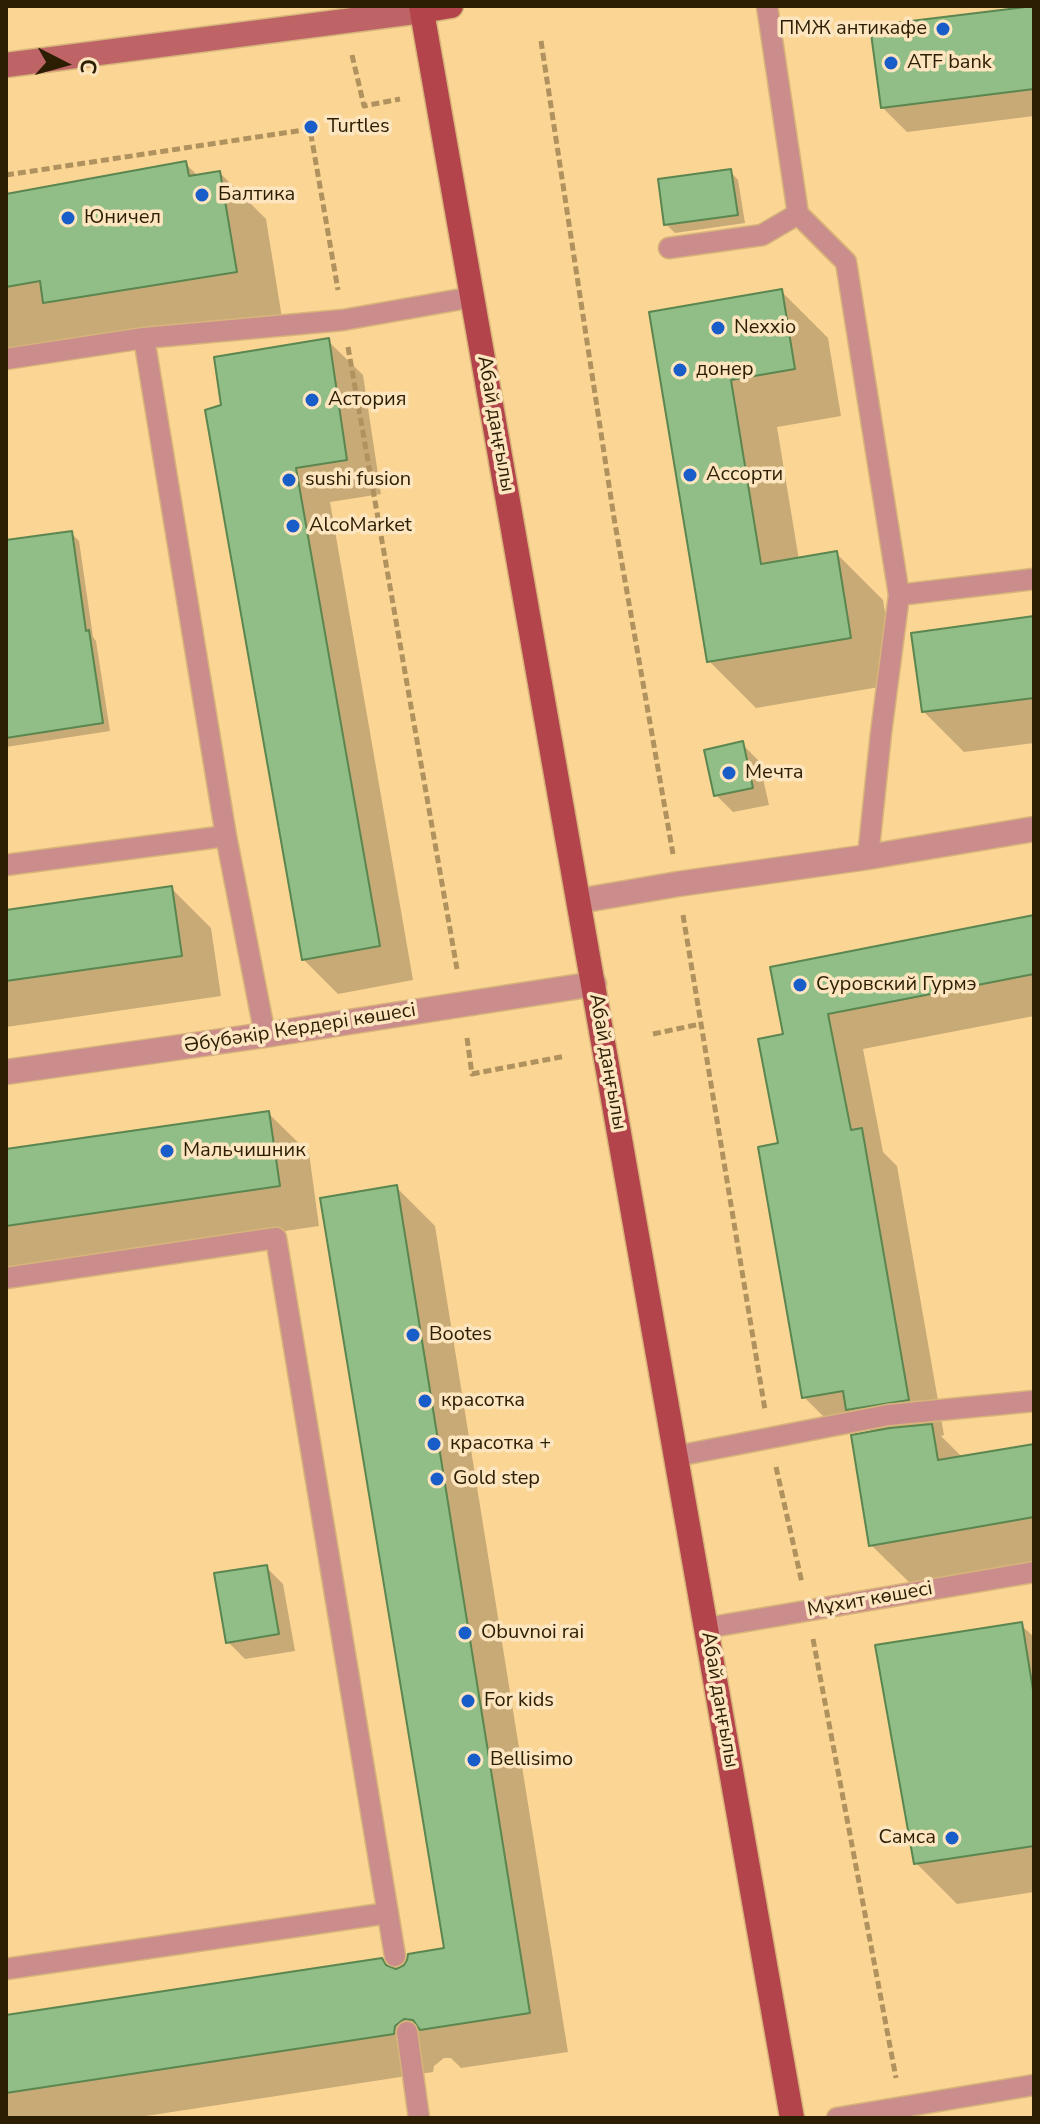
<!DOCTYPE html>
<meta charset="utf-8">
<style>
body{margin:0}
#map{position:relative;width:1040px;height:2124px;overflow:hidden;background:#fbd594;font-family:"Nunito Sans",sans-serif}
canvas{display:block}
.frame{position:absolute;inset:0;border:8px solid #2c1e03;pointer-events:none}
.north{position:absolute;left:24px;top:24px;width:80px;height:80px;-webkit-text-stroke:6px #fce5bf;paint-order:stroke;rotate:96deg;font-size:22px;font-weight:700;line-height:32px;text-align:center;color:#2c1e03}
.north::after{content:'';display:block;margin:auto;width:28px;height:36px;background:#2c1e03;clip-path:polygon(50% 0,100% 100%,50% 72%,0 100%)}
</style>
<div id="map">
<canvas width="1040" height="2124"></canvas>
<div class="frame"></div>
<div class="north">С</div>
</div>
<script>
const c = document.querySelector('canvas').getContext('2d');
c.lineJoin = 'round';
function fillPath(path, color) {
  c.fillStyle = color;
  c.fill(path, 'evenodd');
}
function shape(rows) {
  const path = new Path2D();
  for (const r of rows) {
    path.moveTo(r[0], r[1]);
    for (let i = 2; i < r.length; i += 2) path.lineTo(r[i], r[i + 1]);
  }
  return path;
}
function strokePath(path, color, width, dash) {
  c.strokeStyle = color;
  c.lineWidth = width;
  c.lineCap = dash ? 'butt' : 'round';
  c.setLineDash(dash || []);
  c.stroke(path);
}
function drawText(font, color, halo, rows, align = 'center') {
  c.font = font + ' "Nunito Sans",sans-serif';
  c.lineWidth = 7;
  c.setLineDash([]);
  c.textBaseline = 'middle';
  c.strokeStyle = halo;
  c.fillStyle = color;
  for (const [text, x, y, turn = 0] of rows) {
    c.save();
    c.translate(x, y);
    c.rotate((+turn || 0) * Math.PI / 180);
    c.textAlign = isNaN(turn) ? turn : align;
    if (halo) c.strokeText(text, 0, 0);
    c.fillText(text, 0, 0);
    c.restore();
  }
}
const shadow = shape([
 [1034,7,1034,116,907,132,882,107],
 [186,164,199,177,220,173,266,219,282,318,6,358,6,195],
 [730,171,738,180,745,223,675,233,666,224],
 [781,291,828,338,841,416,777,427,799,560,836,553,883,600,897,684,756,708,709,661,651,313],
 [328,341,363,375,381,494,330,502,413,980,338,994,303,959,224,406],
 [71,533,79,541,93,637,96,641,110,731,6,747,6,542],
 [1034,618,1034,743,964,752,924,712],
 [742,744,759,761,769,805,733,812,716,795],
 [171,888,211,928,221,996,6,1027,6,912],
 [1034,917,1034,1016,863,1049,883,1152,897,1166,944,1435,941,1436,963,1458,1034,1446,1034,1564,912,1585,871,1545,873,1433,867,1428,840,1433,804,1397,780,1145,785,1035,772,969],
 [268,1113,309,1153,319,1226,6,1272,6,1151],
 [396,1187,435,1226,568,2052,461,2068,451,2058,444,2058,434,2066,433,2072,133,2118,6,2118,6,2017,381,1960,390,1969,396,1971,446,1950],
 [266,1567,283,1584,295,1651,245,1659,228,1642],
 [1021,1625,1034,1637,1034,1892,957,1904,916,1863]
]);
const building = shape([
 [1034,6,1034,89,881,108,870,26,1034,6],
 [186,161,189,176,220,171,237,272,43,303,40,281,6,287,6,194,186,161],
 [731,169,738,215,664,225,658,179,731,169],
 [782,289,795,369,731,380,761,564,837,551,851,638,707,662,649,312,782,289],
 [329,338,347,460,296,468,380,946,302,960,205,410,221,405,214,357,329,338],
 [72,531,86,631,89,630,103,723,6,738,6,540,72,531],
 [1034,616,1034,698,922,712,911,633,1034,616],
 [743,741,753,788,714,796,704,750,743,741],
 [172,886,182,956,6,981,6,910,172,886],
 [1034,915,1034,974,828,1014,851,1130,862,1128,909,1400,846,1410,843,1391,802,1398,758,1147,778,1143,758,1039,783,1034,770,967,1034,915],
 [269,1111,280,1186,6,1226,6,1149,269,1111],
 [397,1185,530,2013,420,2030,413,2020,404,2019,395,2026,394,2034,6,2093,6,2015,382,1958,386,1965,396,1969,404,1965,407,1960,408,1954,444,1948,320,1198,397,1185],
 [932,1424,938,1460,1034,1444,1034,1517,869,1546,851,1435,890,1428,932,1424],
 [267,1565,279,1634,226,1643,214,1573,267,1565],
 [1022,1622,1034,1696,1034,1846,914,1864,875,1645,1022,1622]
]);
const path = shape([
 [541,41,614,518,673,854],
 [352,55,364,106,400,99],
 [6,175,310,129,338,290],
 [348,347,457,969],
 [683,915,765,1410],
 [653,1034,700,1024],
 [467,1038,472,1074,566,1056],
 [776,1467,802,1583],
 [813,1639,896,2078]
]);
const lane = shape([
 [767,6,798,214,846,262,899,595,881,733,868,857],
 [669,248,762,235,798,214],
 [144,338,226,836,265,1035],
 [6,359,144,338,343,320,473,297],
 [899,595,1034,579],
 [6,865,226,836],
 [6,1278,276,1238,395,1956],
 [677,1456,888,1415,1034,1401],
 [706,1628,1034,1572],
 [6,1969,388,1913],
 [407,2032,419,2118],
 [837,2118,1034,2085]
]);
const street = shape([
 [579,901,678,884,868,857,1034,829],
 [6,1072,265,1035,594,984]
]);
const secondary = shape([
 [6,65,422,11]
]);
const primary = shape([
 [421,6,792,2118],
 [422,11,451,6]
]);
const markers = [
 [943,29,8,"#185dc8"],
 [891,63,8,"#185dc8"],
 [311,127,8,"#185dc8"],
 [202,195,8,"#185dc8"],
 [68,218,8,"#185dc8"],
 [718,328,8,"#185dc8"],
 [680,370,8,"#185dc8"],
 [312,400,8,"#185dc8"],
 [690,475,8,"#185dc8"],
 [289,480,8,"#185dc8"],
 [293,526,8,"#185dc8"],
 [729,773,8,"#185dc8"],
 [800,985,8,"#185dc8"],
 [167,1151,8,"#185dc8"],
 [413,1335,8,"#185dc8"],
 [425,1401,8,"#185dc8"],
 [434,1444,8,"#185dc8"],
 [437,1479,8,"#185dc8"],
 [465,1633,8,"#185dc8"],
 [468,1701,8,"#185dc8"],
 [474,1760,8,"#185dc8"],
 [952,1838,8,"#185dc8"]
];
const poiNames = [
 ["ПМЖ антикафе",927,29,"right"],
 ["ATF bank",907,63],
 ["Turtles",327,127],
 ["Балтика",218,195],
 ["Юничел",84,218],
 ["Nexxio",734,328],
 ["донер",696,370],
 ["Астория",328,400],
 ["Ассорти",706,475],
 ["sushi fusion",305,480],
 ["AlcoMarket",309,526],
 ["Мечта",745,773],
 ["Суровский Гурмэ",816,985],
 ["Мальчишник",183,1151],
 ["Bootes",429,1335],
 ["красотка",441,1401],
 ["красотка +",450,1444],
 ["Gold step",453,1479],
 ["Obuvnoi rai",481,1633],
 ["For kids",484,1701],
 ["Bellisimo",490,1760],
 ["Самса",936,1838,"right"]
];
const streetNames = [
 ["Абай даңғылы",495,424,80],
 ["Әбубәкір Кердері көшесі",300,1029,-9],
 ["Абай даңғылы",607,1062,80],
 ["Мұхит көшесі",870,1600,-10],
 ["Абай даңғылы",719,1700,80]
];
fillPath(shadow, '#0003');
fillPath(building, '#90be86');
strokePath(building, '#5b8650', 2);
strokePath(lane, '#d6b47a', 23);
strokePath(street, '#d6b47a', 27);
strokePath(secondary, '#d6b47a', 27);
strokePath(primary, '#d6b47a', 27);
strokePath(path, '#b0925f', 5, [8, 4]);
strokePath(lane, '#cb8d8c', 20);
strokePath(street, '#cb8d8c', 24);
strokePath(secondary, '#be6466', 24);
strokePath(primary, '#b3444b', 24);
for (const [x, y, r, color] of markers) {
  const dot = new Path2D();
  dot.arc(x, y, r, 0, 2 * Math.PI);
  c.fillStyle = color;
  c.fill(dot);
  strokePath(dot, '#fce5bf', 3);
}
drawText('20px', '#2c1e03', '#fce5bf', poiNames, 'left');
drawText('20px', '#2c1e03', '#fce5bf', streetNames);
</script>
